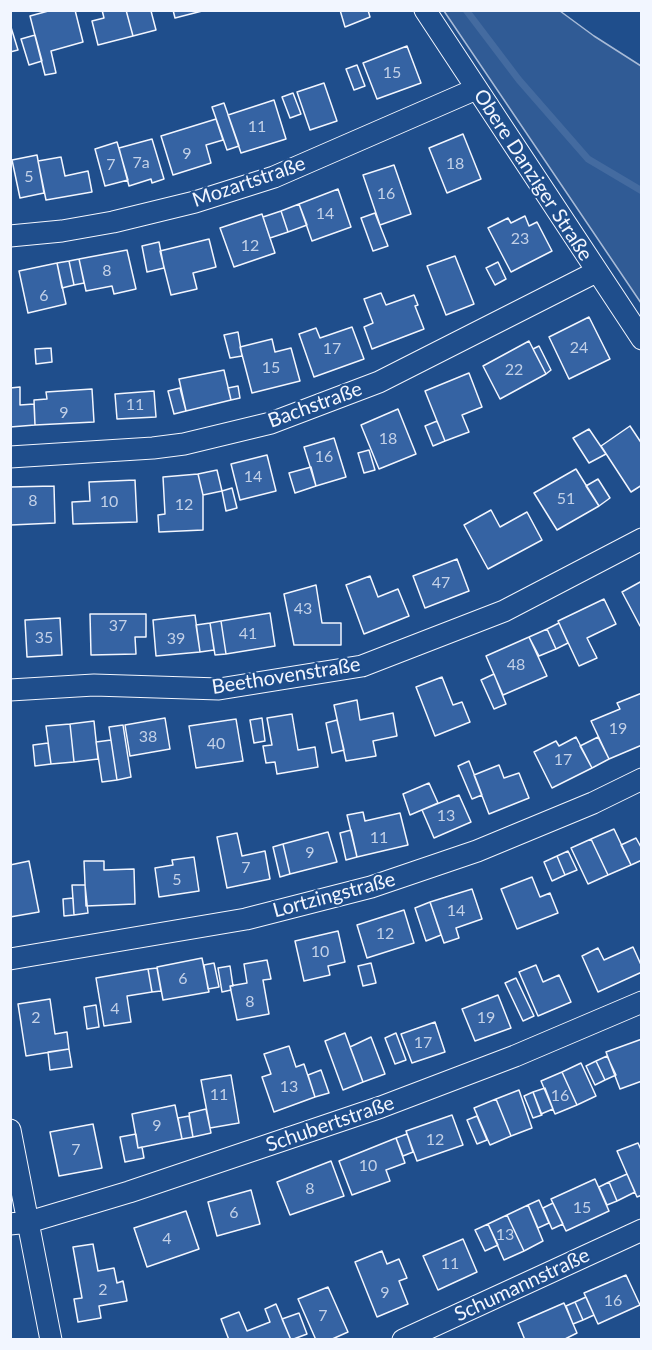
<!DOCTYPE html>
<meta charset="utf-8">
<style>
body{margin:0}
#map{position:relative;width:652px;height:1350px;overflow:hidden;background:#1f4e8c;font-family:Lato,sans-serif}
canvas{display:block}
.frame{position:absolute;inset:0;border:12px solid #f2f6ff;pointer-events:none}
</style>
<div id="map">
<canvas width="652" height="1350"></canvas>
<div class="frame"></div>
</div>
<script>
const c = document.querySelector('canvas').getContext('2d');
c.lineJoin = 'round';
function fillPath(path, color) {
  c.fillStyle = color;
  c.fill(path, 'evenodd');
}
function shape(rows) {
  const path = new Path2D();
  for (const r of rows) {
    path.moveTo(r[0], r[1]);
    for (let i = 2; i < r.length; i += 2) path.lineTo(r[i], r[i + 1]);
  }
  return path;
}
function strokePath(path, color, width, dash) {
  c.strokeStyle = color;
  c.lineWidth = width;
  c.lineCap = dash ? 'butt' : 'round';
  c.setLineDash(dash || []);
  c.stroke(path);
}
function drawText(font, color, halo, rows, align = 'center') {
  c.font = font + ' Lato,sans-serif';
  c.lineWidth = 4.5;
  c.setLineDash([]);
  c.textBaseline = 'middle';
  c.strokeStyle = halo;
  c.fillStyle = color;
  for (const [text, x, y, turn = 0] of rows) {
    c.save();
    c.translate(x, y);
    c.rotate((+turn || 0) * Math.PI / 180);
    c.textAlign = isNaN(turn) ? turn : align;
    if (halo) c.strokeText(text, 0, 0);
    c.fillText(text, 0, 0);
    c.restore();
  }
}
const built = shape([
 [444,11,560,11,594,36,641,66,641,303,444,11]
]);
const stream = shape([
 [466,10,519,80,588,159,642,191]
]);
const building = shape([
 [52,10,75,10,83,42,51,51,56,73,45,75,30,16,52,10],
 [102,10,126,10,133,36,98,45,92,21,104,18,102,10],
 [126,10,155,10,151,11,156,30,133,36,126,10],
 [173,10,206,10,175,18,173,10],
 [340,10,368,10,370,17,345,27,340,10],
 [10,24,18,50,10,52,10,24],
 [35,35,42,61,29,65,21,39,35,35],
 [407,46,421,83,377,99,363,63,407,46],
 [357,65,365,86,354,90,346,69,357,65],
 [324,83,337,121,310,130,297,92,324,83],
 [293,93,301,114,290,118,282,97,293,93],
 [274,100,286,139,241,153,228,115,274,100],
 [224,103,239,146,227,150,212,107,224,103],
 [216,119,223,140,206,145,211,163,173,175,161,136,216,119],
 [463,134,481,179,447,193,429,148,463,134],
 [152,139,164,179,152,183,151,179,129,186,119,148,152,139],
 [117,142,128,180,105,186,95,149,117,142],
 [37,155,44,193,20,198,12,160,37,155],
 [61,157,65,176,88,171,92,192,46,200,38,161,61,157],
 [394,165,411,214,380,225,363,175,394,165],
 [338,189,351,227,312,241,299,204,338,189],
 [299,204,307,225,288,232,281,211,299,204],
 [281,211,288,232,270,238,263,217,281,211],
 [375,213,388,246,373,251,361,218,375,213],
 [262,214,275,253,234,267,220,228,262,214],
 [525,216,529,226,537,222,552,251,511,272,488,228,508,218,511,223,525,216],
 [209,239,216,267,193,273,197,289,171,295,160,251,209,239],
 [159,242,164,268,147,272,142,246,159,242],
 [127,250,136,289,114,294,112,286,86,291,79,259,127,250],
 [455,256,474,304,446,315,427,266,455,256],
 [79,259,84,283,74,285,69,261,79,259],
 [69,261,74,285,62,288,57,263,69,261],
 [498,262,506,279,495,285,486,268,498,262],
 [57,263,66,304,28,313,19,271,57,263],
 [381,293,386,305,414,295,418,305,415,306,424,329,372,349,364,327,373,323,364,299,381,293],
 [589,317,610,359,569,379,549,337,589,317],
 [352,327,364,359,314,377,299,334,316,328,320,338,352,327],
 [238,332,242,356,230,358,224,335,238,332],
 [272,339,275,352,291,348,300,381,252,393,240,347,272,339],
 [529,341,546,374,500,399,483,366,529,341],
 [539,346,551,370,546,374,533,349,539,346],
 [51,348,52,362,36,364,35,349,51,348],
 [224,370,231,400,186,411,179,379,224,370],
 [469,373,482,407,462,415,469,432,445,441,425,391,469,373],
 [238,386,240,398,231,400,228,388,238,386],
 [20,387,20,405,34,404,35,425,10,427,10,388,20,387],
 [180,388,186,411,174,414,168,391,180,388],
 [92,389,94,422,35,425,34,400,47,399,46,392,92,389],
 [154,391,156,417,117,419,115,394,154,391],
 [398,409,416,454,379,469,361,425,398,409],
 [437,421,445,441,433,446,425,426,437,421],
 [630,426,642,444,642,485,631,492,601,446,630,426],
 [589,429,606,454,589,463,573,438,589,429],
 [334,438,346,477,316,486,304,447,334,438],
 [369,450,375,470,364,473,358,453,369,450],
 [267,455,276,491,240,500,231,464,267,455],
 [311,467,316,486,295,493,289,473,311,467],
 [576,469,599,506,557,530,534,493,576,469],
 [217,470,222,491,203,495,198,474,217,470],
 [198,474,203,495,203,530,159,532,158,515,165,514,163,477,198,474],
 [598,479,610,498,599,506,586,486,598,479],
 [135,480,137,522,73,524,72,502,90,501,89,482,135,480],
 [54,486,55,523,11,525,10,487,54,486],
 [232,488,237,508,226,511,222,491,232,488],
 [491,510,500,527,527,512,542,540,488,569,464,525,491,510],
 [457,559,469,591,425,608,413,576,457,559],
 [370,576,378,597,398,589,409,616,364,634,346,585,370,576],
 [642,581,642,625,640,626,622,592,642,581],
 [316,585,322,623,341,623,341,645,294,645,284,594,316,585],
 [604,599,616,624,587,638,597,658,579,666,558,621,604,599],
 [270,613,275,646,226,654,221,621,270,613],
 [90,614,146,614,146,637,135,637,136,654,91,655,90,614],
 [195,615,200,652,156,656,153,620,195,615],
 [60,618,62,655,27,657,25,620,60,618],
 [221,621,226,654,215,655,210,623,221,621],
 [210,623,214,650,200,652,196,625,210,623],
 [559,623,568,643,556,649,547,629,559,623],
 [547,629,556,649,539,656,529,637,547,629],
 [529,637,547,676,503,695,486,656,529,637],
 [494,674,506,704,494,709,481,680,494,674],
 [442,677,453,705,462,702,470,722,435,736,416,687,442,677],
 [642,693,642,745,609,759,591,721,620,709,617,703,642,693],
 [357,700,360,720,393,713,397,736,373,741,376,756,346,761,334,705,357,700],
 [292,714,298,750,315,747,318,767,277,774,275,762,266,763,263,746,272,745,267,718,292,714],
 [165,718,170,749,130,756,125,725,165,718],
 [262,718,265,741,254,743,250,720,262,718],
 [236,719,243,761,196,768,189,726,236,719],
 [337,720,344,750,332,753,326,723,337,720],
 [94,721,98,759,74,762,70,724,94,721],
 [70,724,74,762,51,764,46,726,70,724],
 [123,725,131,777,117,780,109,727,123,725],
 [576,737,592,768,552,788,534,752,556,741,559,746,576,737],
 [598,737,609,759,592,768,580,746,598,737],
 [111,740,117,780,102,782,96,742,111,740],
 [48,743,51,764,35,766,33,745,48,743],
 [469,761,482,795,472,799,458,766,469,761],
 [499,765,504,778,519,773,529,798,489,814,474,775,499,765],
 [429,783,438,803,410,815,403,794,429,783],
 [459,795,471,822,434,838,422,810,459,795],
 [363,812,365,821,400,813,408,845,357,857,347,815,363,812],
 [614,829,631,865,608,875,591,839,614,829],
 [351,830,357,857,346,860,340,833,351,830],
 [328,832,337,862,290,874,283,844,328,832],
 [237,833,242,856,265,851,270,879,227,888,217,837,237,833],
 [636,838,642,849,642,860,631,865,621,845,636,838],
 [591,839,608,875,588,884,571,848,591,839],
 [283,844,290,874,280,877,273,847,283,844],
 [568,851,577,870,565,875,557,856,568,851],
 [557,856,565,875,552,881,544,862,557,856],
 [194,857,199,891,159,897,155,868,173,865,172,860,194,857],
 [29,861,39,912,10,917,10,865,29,861],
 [84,861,104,861,104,870,134,869,135,904,86,906,84,861],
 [532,877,540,897,550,893,558,913,517,929,501,889,532,877],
 [72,885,85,885,88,913,74,915,72,885],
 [472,889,482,919,456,928,459,938,444,943,430,902,472,889],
 [73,898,74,915,64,916,63,899,73,898],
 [430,902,441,935,426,941,415,908,430,902],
 [404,910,414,943,367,958,357,925,404,910],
 [338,931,345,962,328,966,330,975,304,981,295,941,338,931],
 [633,947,642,967,642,972,598,992,582,956,598,948,604,960,633,947],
 [202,958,209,992,163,1000,157,967,202,958],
 [267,960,271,979,263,980,269,1014,237,1020,230,986,247,983,244,964,267,960],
 [214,963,219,987,208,989,204,965,214,963],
 [371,963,376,983,363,986,358,966,371,963],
 [536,965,543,982,559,975,571,1002,538,1016,519,972,536,965],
 [230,966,233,986,230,986,231,990,222,992,218,968,230,966],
 [157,968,161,991,152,992,148,969,157,968],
 [148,969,152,992,127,996,131,1022,104,1026,96,978,148,969],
 [516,978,534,1016,523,1021,505,983,516,978],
 [498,995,511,1028,475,1041,462,1009,498,995],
 [50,999,55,1034,67,1032,69,1049,26,1056,18,1004,50,999],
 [96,1005,99,1027,87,1029,84,1007,96,1005],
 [435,1022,445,1052,412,1063,401,1034,435,1022],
 [345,1033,363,1082,343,1090,325,1041,345,1033],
 [396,1033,406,1060,395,1064,385,1038,396,1033],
 [371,1037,385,1074,363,1082,350,1047,371,1037],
 [642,1039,642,1081,620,1089,606,1052,642,1039],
 [289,1046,296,1067,304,1064,315,1097,274,1112,262,1077,271,1074,264,1054,289,1046],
 [69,1049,72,1067,50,1070,48,1052,69,1049],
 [607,1056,616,1075,605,1080,596,1061,607,1056],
 [596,1061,605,1080,595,1085,586,1066,596,1061],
 [581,1063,596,1096,577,1105,562,1072,581,1063],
 [321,1070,329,1093,315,1097,308,1075,321,1070],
 [562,1072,577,1105,555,1114,541,1081,562,1072],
 [231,1075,239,1123,210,1128,201,1080,231,1075],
 [545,1088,553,1109,541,1114,533,1092,545,1088],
 [519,1090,532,1128,511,1136,496,1099,519,1090],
 [533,1092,542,1115,533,1118,524,1096,533,1092],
 [496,1099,511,1136,490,1145,474,1108,496,1099],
 [175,1105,182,1139,138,1148,132,1114,175,1105],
 [206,1109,211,1133,193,1137,189,1113,206,1109],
 [452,1115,463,1145,417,1161,406,1131,452,1115],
 [189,1116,193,1137,182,1139,178,1118,189,1116],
 [477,1116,487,1140,477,1144,467,1120,477,1116],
 [93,1124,102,1168,59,1176,50,1132,93,1124],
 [136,1134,138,1148,142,1147,144,1158,125,1162,120,1137,136,1134],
 [407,1134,413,1152,403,1156,396,1138,407,1134],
 [396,1138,405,1163,386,1170,390,1181,352,1195,339,1161,396,1138],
 [638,1143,642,1152,642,1195,637,1197,617,1151,638,1143],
 [331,1161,344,1196,290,1215,277,1182,331,1161],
 [627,1174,635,1192,617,1201,609,1182,627,1174],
 [595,1179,609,1211,566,1231,551,1199,595,1179],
 [609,1182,617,1201,607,1205,599,1187,609,1182],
 [251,1190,260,1224,217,1236,208,1202,251,1190],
 [539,1200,549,1223,538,1228,528,1205,539,1200],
 [553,1203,563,1224,552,1229,543,1208,553,1203],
 [528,1205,543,1241,524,1251,507,1215,528,1205],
 [186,1211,199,1249,147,1267,134,1228,186,1211],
 [507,1215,524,1251,504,1260,488,1224,507,1215],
 [488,1224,498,1245,485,1251,475,1230,488,1224],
 [463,1239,477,1272,438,1290,423,1256,463,1239],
 [93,1244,98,1271,114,1268,117,1283,123,1281,127,1301,99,1306,101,1318,78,1322,74,1299,82,1298,73,1247,93,1244],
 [382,1251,387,1264,399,1259,407,1278,399,1281,408,1304,377,1317,355,1262,382,1251],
 [626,1275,640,1305,598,1324,584,1293,626,1275],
 [328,1287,348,1332,330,1340,316,1340,298,1299,328,1287],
 [586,1297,594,1315,583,1320,575,1302,586,1297],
 [575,1302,583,1320,573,1324,566,1306,575,1302],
 [564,1303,577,1333,563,1340,525,1340,518,1323,564,1303],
 [276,1304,291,1340,229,1340,221,1319,239,1312,247,1331,270,1322,265,1309,276,1304],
 [299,1313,307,1334,291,1340,282,1319,299,1313]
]);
const minor = shape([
 [425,10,642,339],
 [10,236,62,231,113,222,195,202,274,177,476,89],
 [10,457,153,448,184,444,271,423,379,382,596,272],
 [10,690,94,685,219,689,362,666,504,611,642,539],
 [10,959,246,919,371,887,477,851,593,803,642,779],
 [10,1130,51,1340],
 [10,1224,29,1222,129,1192,381,1107,515,1056,642,1002],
 [403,1340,642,1230]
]);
const numberNames = [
 ["15",392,73],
 ["11",257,127],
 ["9",187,154],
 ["7a",141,163],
 ["18",455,164],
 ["7",111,165],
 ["5",29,177],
 ["16",386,194],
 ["14",325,214],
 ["23",520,239],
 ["12",250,246],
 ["8",107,271],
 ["6",44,296],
 ["24",579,348],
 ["17",332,349],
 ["15",271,368],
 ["22",514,370],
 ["11",135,405],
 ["9",64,413],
 ["18",388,439],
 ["16",324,457],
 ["14",253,477],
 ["51",566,499],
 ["8",33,501],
 ["10",109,502],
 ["12",184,505],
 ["47",441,583],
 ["43",303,609],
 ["37",118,626],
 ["41",248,634],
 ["35",44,638],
 ["39",176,639],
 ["48",516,665],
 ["19",618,729],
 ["38",148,737],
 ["40",216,744],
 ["17",563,760],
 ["13",446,816],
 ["11",379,838],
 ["9",310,853],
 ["7",246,868],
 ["5",177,880],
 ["14",456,911],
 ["12",385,934],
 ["10",320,952],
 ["6",183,979],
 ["8",250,1002],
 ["4",115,1009],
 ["2",36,1018],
 ["19",486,1018],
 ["17",423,1043],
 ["13",289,1087],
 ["11",219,1095],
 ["16",560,1096],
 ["9",157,1126],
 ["12",435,1140],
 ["7",76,1150],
 ["10",368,1166],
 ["8",310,1189],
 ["15",582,1208],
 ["6",234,1213],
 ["13",505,1235],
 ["4",167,1239],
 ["11",450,1264],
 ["2",103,1290],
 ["9",385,1293],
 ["16",613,1301],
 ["7",323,1316]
];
const streetNames = [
 ["Obere Danziger Straße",533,175,57],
 ["Mozartstraße",249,182,-19],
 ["Bachstraße",315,405,-20],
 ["Beethovenstraße",286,676,-9],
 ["Lortzingstraße",334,895,-15],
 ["Schubertstraße",330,1124,-19],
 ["Schumannstraße",522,1285,-25]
];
fillPath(built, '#305b95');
strokePath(built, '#a8bbd7', 1.5);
strokePath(stream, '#446ba0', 7);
fillPath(building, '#3563a3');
strokePath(building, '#f2f6ff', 1.5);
strokePath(minor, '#f2f6ff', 23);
strokePath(minor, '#1f4e8c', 21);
drawText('16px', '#c3d1e8', null, numberNames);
drawText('20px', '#f2f6ff', '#1f4e8c', streetNames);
</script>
